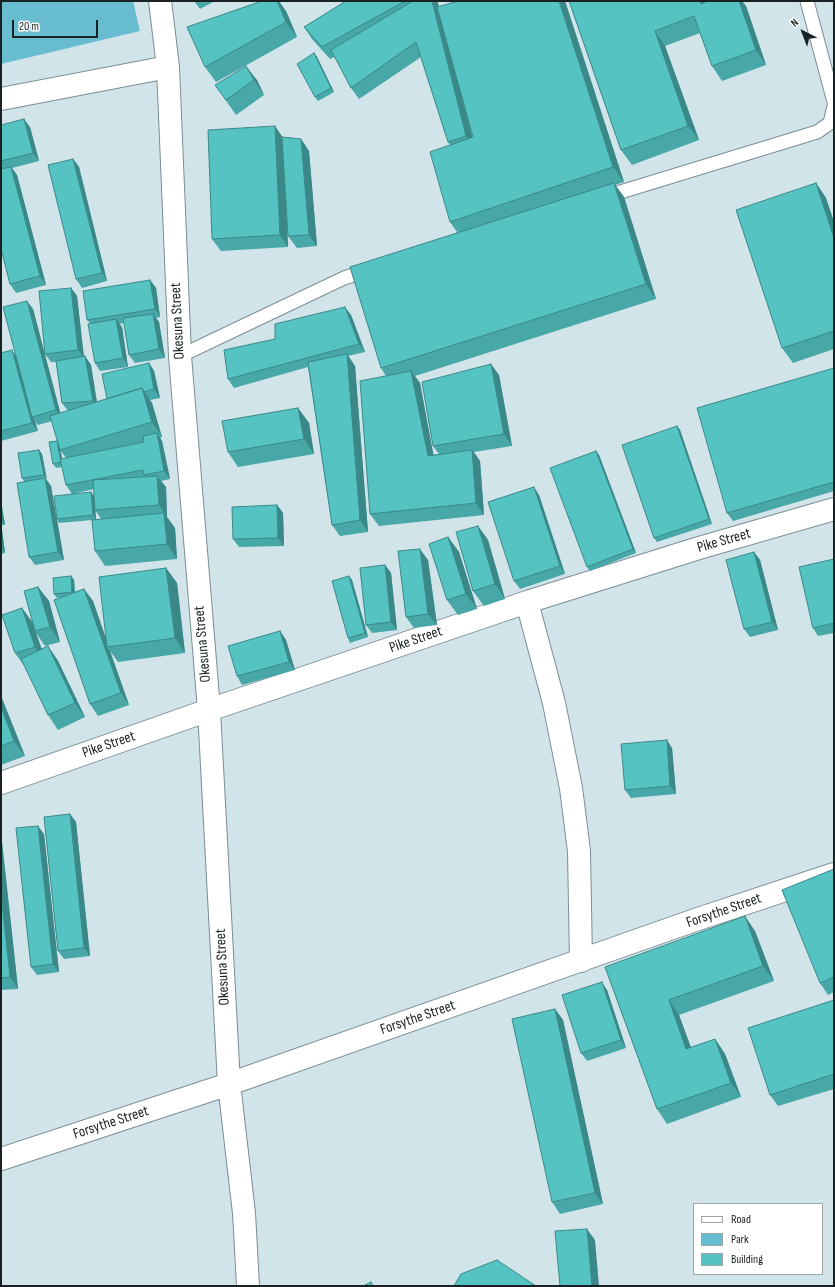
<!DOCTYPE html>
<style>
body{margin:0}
#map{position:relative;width:835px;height:1287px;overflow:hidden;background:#d0e4e9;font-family:"Sofia Sans Condensed",sans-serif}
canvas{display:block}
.frame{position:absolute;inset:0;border:2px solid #1a2123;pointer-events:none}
.legend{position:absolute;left:693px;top:1203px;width:130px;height:72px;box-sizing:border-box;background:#fff;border:1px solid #a3a6a7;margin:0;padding:5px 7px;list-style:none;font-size:12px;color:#1a2123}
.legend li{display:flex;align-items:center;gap:8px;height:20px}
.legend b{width:20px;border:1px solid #a3a6a7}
.north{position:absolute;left:783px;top:12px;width:40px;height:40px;-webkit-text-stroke:3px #fff;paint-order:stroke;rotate:318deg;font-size:11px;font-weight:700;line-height:16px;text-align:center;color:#1a2123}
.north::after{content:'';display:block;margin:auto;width:14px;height:18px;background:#1a2123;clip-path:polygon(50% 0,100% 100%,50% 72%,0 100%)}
.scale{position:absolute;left:12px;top:20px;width:86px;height:18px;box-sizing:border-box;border:2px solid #1a2123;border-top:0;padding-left:5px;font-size:12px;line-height:14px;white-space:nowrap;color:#1a2123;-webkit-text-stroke:3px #fff;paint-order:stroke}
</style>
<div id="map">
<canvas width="835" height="1287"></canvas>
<div class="frame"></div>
<ul class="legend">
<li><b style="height:5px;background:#fff"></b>Road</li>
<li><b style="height:11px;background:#68bcd0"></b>Park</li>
<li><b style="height:11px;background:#54c3c2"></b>Building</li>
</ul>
<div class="north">N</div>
<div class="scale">20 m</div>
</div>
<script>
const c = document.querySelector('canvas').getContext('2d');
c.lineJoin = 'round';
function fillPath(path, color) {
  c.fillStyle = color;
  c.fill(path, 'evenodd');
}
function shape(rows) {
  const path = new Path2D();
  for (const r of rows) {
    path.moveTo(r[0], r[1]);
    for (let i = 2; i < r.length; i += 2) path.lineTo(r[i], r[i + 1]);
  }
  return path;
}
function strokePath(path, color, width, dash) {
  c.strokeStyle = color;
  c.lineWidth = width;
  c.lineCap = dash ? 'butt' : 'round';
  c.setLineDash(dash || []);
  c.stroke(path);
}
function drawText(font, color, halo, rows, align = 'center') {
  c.font = font + ' "Sofia Sans Condensed",sans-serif';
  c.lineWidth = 3;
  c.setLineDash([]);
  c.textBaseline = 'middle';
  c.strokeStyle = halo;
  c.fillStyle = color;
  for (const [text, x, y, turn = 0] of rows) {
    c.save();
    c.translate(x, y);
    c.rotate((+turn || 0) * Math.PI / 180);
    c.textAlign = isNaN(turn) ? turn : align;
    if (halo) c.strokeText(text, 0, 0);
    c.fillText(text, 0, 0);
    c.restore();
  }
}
const green = shape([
 [1,1,133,1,140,31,1,64]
]);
const service = shape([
 [807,1,834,102],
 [604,197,817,132,830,123,834,106],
 [180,356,344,278,369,270]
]);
const minor = shape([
 [160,1,168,67,180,356,209,710,229,1084,244,1213,248,1286],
 [1,99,168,67],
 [527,602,554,703,571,788,579,851,581,961],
 [1,783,209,710,527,602,699,548,834,509],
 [1,1159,229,1084,698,919,834,874]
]);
const wall = shape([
 [194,1,215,1,200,9],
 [346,1,437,1,438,3,439,7,458,1,565,1,624,182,615,185,624,197,656,299,415,376,420,383,433,455,439,454,433,446,499,375,512,446,474,452,480,461,484,515,379,526,370,514,386,376,381,368,457,232,450,222,450,145,448,142,421,57,359,99,351,88,335,57,330,59,312,39,304,27],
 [461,94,473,137,472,137],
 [569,1,706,2,746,6,766,65,722,81,712,66,700,33,665,46,699,140,632,165,621,150],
 [286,11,297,37,216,82,205,67],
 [314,53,317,57,334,92,318,101,315,97],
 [257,80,264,95,236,115,215,85],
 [1,125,30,127,39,161,12,168,17,175,46,285,16,293,10,284,1,249],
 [275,126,282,137,301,139,309,151,317,246,297,248,288,236,285,176,288,247,221,251,212,239],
 [73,159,79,167,107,281,82,288,76,279],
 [816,183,826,198,834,222,834,349,793,363,782,348],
 [150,280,156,288,160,317,156,318,159,322,165,358,135,363,129,355,124,323,119,324,122,327,128,367,100,371,95,363,90,323,87,320],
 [71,288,77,296,84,357,85,356,91,365,97,402,107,399,149,363,154,371,160,398,150,400,152,403,162,437,160,438,162,441,170,479,161,481,166,487,167,517,175,528,177,559,105,566,95,551,92,520,59,523,57,519,64,560,35,565,29,557,24,481,22,478,39,450,42,454,46,479,51,486,56,518,91,492,94,496,96,519,101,519,95,510,94,489,72,494,66,485,62,467,56,468,53,464,58,443,52,421,38,425,35,421,38,431,1,441,1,353,16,356,33,309,60,413,68,411,62,403,56,362,51,362,45,354],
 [61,451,66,458,62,458],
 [351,315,365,352,348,356,355,366,368,532,340,536,332,525,308,367,234,388,228,379,275,339],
 [834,368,834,491,733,521,727,513],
 [298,408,309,423,314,454,238,467,228,452],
 [677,426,680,430,712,524,657,542,654,538],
 [596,451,599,455,636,553,590,571,587,567],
 [539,495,565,574,520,589,514,581],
 [1,501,5,525,1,525],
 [277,505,283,513,284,546,239,547,233,539],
 [478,526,488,540,505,599,484,606,473,591],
 [1,529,2,530,5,553,1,554],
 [448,537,459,552,477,609,458,615,447,600],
 [754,552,760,560,778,630,750,637,744,629],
 [834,559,834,633,818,636,813,628],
 [428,560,437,625,414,628,406,617],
 [385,565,391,573,397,630,372,633,366,625],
 [166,568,177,583,185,653,118,662,110,651,129,705,98,716,90,704,60,597,57,598,54,594,71,576,74,580,75,592,84,589,93,601,106,640],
 [349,576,352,580,368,637,350,643,348,638],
 [38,587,49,601,60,642,45,646,36,633,42,649,48,646,58,661,85,717,58,730,48,715,25,667,15,653,22,608,32,622],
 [280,631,286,640,295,670,242,685,237,676],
 [1,696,25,756,1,765],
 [672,748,676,794,631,798,625,790],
 [70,814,76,822,90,956,64,959,58,951],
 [44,834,59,972,37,975,31,967],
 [1,840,2,842,18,989,1,990],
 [834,869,834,992,828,995,820,983],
 [755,931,774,981,679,1015,691,1048,715,1039,725,1054,741,1097,667,1124,657,1109,605,967],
 [607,990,626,1048,587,1061,581,1053],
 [834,1000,834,1089,778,1106,770,1095],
 [555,1009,563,1020,603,1204,560,1214,552,1202]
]);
const shadedWall = shape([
 [277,1,279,1,286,11,297,37,286,22],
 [432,1,437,1,438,3,475,147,466,136],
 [559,1,565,1,624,182,613,167],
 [700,1,705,1,711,18,701,4],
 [739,1,742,1,746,6,766,65,756,50],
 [655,31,665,46,699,140,688,126],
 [314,53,317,57,334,92,331,88],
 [246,66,257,80,264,95,254,80],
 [24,119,30,127,39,161,33,153],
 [275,126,283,138,288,247,280,235],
 [301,139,309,151,317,246,309,235],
 [73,159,79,167,107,281,102,273],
 [11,167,17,175,46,285,40,276],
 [614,183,624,197,656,299,646,284],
 [816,183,826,198,834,222,834,238],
 [150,280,156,288,160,317,155,309],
 [71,288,77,296,84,358,78,350],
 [27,301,33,309,62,419,56,410],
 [345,307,351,315,365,352,359,344],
 [153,314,159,322,165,358,159,349],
 [116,319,122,327,128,367,123,358],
 [12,350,17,358,32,417,35,421,38,431,32,423],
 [347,354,355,366,368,532,360,520],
 [85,356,91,365,98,410,93,401],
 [149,363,154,371,160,398,154,389],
 [491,364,499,375,512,446,504,434],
 [411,371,420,383,436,468,428,456],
 [142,388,152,403,162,437,152,422],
 [298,408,309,423,314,454,304,439],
 [677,426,680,430,712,524,709,519],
 [157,433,162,441,170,479,164,471],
 [57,441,60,445,60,450,64,466,61,462],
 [39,450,42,454,47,479,44,475],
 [472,450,480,461,484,515,476,503],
 [596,451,599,455,636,553,633,549],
 [157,476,166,487,167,517,159,505],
 [45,478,51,486,64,560,58,552],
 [534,487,539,495,565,574,560,566],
 [91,492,94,496,96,519,93,515],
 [1,501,5,525,1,519],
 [277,505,283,513,284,546,278,538],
 [164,513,175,528,177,559,167,544],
 [478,526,488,540,505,599,495,584],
 [1,529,2,530,5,553,2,549,1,538],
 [448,537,459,552,477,609,466,594],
 [420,549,428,560,437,625,428,614],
 [754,552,760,560,778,630,772,622],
 [385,565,391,573,397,630,391,622],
 [166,568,177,583,185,653,175,638],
 [71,576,74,580,75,596,72,592],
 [349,576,352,580,368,637,365,633],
 [38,587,49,601,60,642,50,627],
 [84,589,93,601,109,647,107,647,110,651,129,705,121,693],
 [22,608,33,623,35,631,36,633,46,662,35,647],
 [280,631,286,640,295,670,289,662],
 [48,646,58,661,85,717,75,703],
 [1,696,25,756,14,741,1,707],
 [667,740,672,748,676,794,670,786],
 [70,814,76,822,90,956,84,948],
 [38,826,44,834,59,972,53,964],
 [1,840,2,842,18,989,10,977,1,893],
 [745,916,755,931,774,981,763,966],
 [602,982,607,990,626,1048,621,1040],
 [669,1000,679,1015,697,1064,686,1049],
 [555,1009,563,1020,603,1204,595,1193],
 [715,1039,725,1054,741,1097,731,1083],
 [587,1229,595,1240,599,1286,592,1286]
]);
const building = shape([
 [262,1,277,1,286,22,205,67,187,27,262,1],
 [346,1,405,1,322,47,304,27,346,1],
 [413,1,432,1,466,136,448,142,416,42,351,88,331,50,413,1],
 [458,1,559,1,613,167,450,222,430,152,473,137,437,7,458,1],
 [569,1,700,1,701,4,708,1,739,1,756,50,712,66,694,16,655,31,688,126,621,150,569,1],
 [314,53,331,88,315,97,297,64,314,53],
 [246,66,254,80,226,100,215,85,246,66],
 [24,119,33,153,1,161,1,125,24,119],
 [275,126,280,235,212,239,208,130,275,126],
 [282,137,301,139,309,235,288,236,282,137],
 [73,159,102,273,76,279,48,165,73,159],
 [11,167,40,276,10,284,1,249,1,169,11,167],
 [614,183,646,284,381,368,350,267,614,183],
 [816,183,834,238,834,331,782,348,736,210,816,183],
 [150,280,155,309,87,320,83,291,150,280],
 [71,288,78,350,45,354,39,291,71,288],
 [27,301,56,410,32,417,3,307,27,301],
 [345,307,359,344,228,379,224,350,275,339,275,324,345,307],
 [153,314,159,349,129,355,123,318,153,314],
 [116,319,123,358,95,363,88,324,116,319],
 [12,350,32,423,1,431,1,353,12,350],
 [347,354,360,520,332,525,308,362,347,354],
 [85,356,93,401,62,403,56,361,85,356],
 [149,363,154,389,144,392,142,388,107,399,102,374,149,363],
 [491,364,504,434,433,446,422,382,491,364],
 [834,368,834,482,727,513,697,408,834,368],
 [411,371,428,456,472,450,476,503,370,514,360,381,411,371],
 [142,388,152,422,60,450,50,416,142,388],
 [298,408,304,439,228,452,222,421,298,408],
 [677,426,709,519,654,538,622,445,677,426],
 [157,433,164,471,144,475,143,470,66,485,60,459,144,442,143,436,157,433],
 [57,441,61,462,53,464,49,442,57,441],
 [39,450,44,475,22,478,18,453,39,450],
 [596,451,633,549,587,567,550,468,596,451],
 [157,476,159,505,95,510,93,480,157,476],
 [45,478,58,552,29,557,17,483,45,478],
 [534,487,560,566,514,581,488,502,534,487],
 [91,492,93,515,57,519,54,496,91,492],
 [277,505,278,538,233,539,232,507,277,505],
 [164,513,167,544,95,551,92,520,164,513],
 [478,526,495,584,473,591,456,532,478,526],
 [448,537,466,594,447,600,429,544,448,537],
 [1,538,2,549,1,549,1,538],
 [420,549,428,614,406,617,398,551,420,549],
 [754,552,772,622,744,629,726,560,754,552],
 [834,559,834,623,813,628,799,567,834,559],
 [385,565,391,622,366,625,360,568,385,565],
 [166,568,175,638,107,647,99,577,166,568],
 [71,576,72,592,54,594,53,578,71,576],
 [349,576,365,633,348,638,332,581,349,576],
 [38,587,50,627,35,631,24,591,38,587],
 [84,589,121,693,90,704,54,600,84,589],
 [22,608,35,647,15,653,2,615,22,608],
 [280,631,289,662,237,676,228,646,280,631],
 [48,646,75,703,48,715,21,659,48,646],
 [1,707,14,741,1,746,1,707],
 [667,740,670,786,625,790,621,744,667,740],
 [70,814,84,948,58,951,44,817,70,814],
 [38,826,53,964,31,967,16,828,38,826],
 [834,869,834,977,820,983,782,890,834,869],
 [1,893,10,977,1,978,1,893],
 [745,916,763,966,669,1000,686,1049,715,1039,731,1083,657,1109,605,967,745,916],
 [602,982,621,1040,581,1053,562,995,602,982],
 [834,1000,834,1074,770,1095,748,1028,834,1000],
 [555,1009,595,1193,552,1202,512,1019,555,1009],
 [587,1229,592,1286,560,1286,555,1231,587,1229],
 [497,1260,536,1286,454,1286,461,1274,497,1260],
 [371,1282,373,1286,363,1286,371,1282]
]);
const streetNames = [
 ["Okesuna Street",178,321,-93],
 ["Pike Street",724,541,-16],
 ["Pike Street",416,640,-19],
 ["Okesuna Street",203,644,-95],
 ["Pike Street",109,745,-19],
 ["Forsythe Street",724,911,-19],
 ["Okesuna Street",223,967,-93],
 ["Forsythe Street",418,1018,-19],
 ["Forsythe Street",111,1123,-18]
];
fillPath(green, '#68bcd0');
strokePath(service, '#7c8e93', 15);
strokePath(minor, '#7c8e93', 24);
strokePath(service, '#fff', 13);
strokePath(minor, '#fff', 22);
fillPath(wall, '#48a8a7');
fillPath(shadedWall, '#3b8888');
fillPath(building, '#54c3c2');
strokePath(building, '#3b8888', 1);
drawText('15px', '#1a2123', '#fff', streetNames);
</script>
